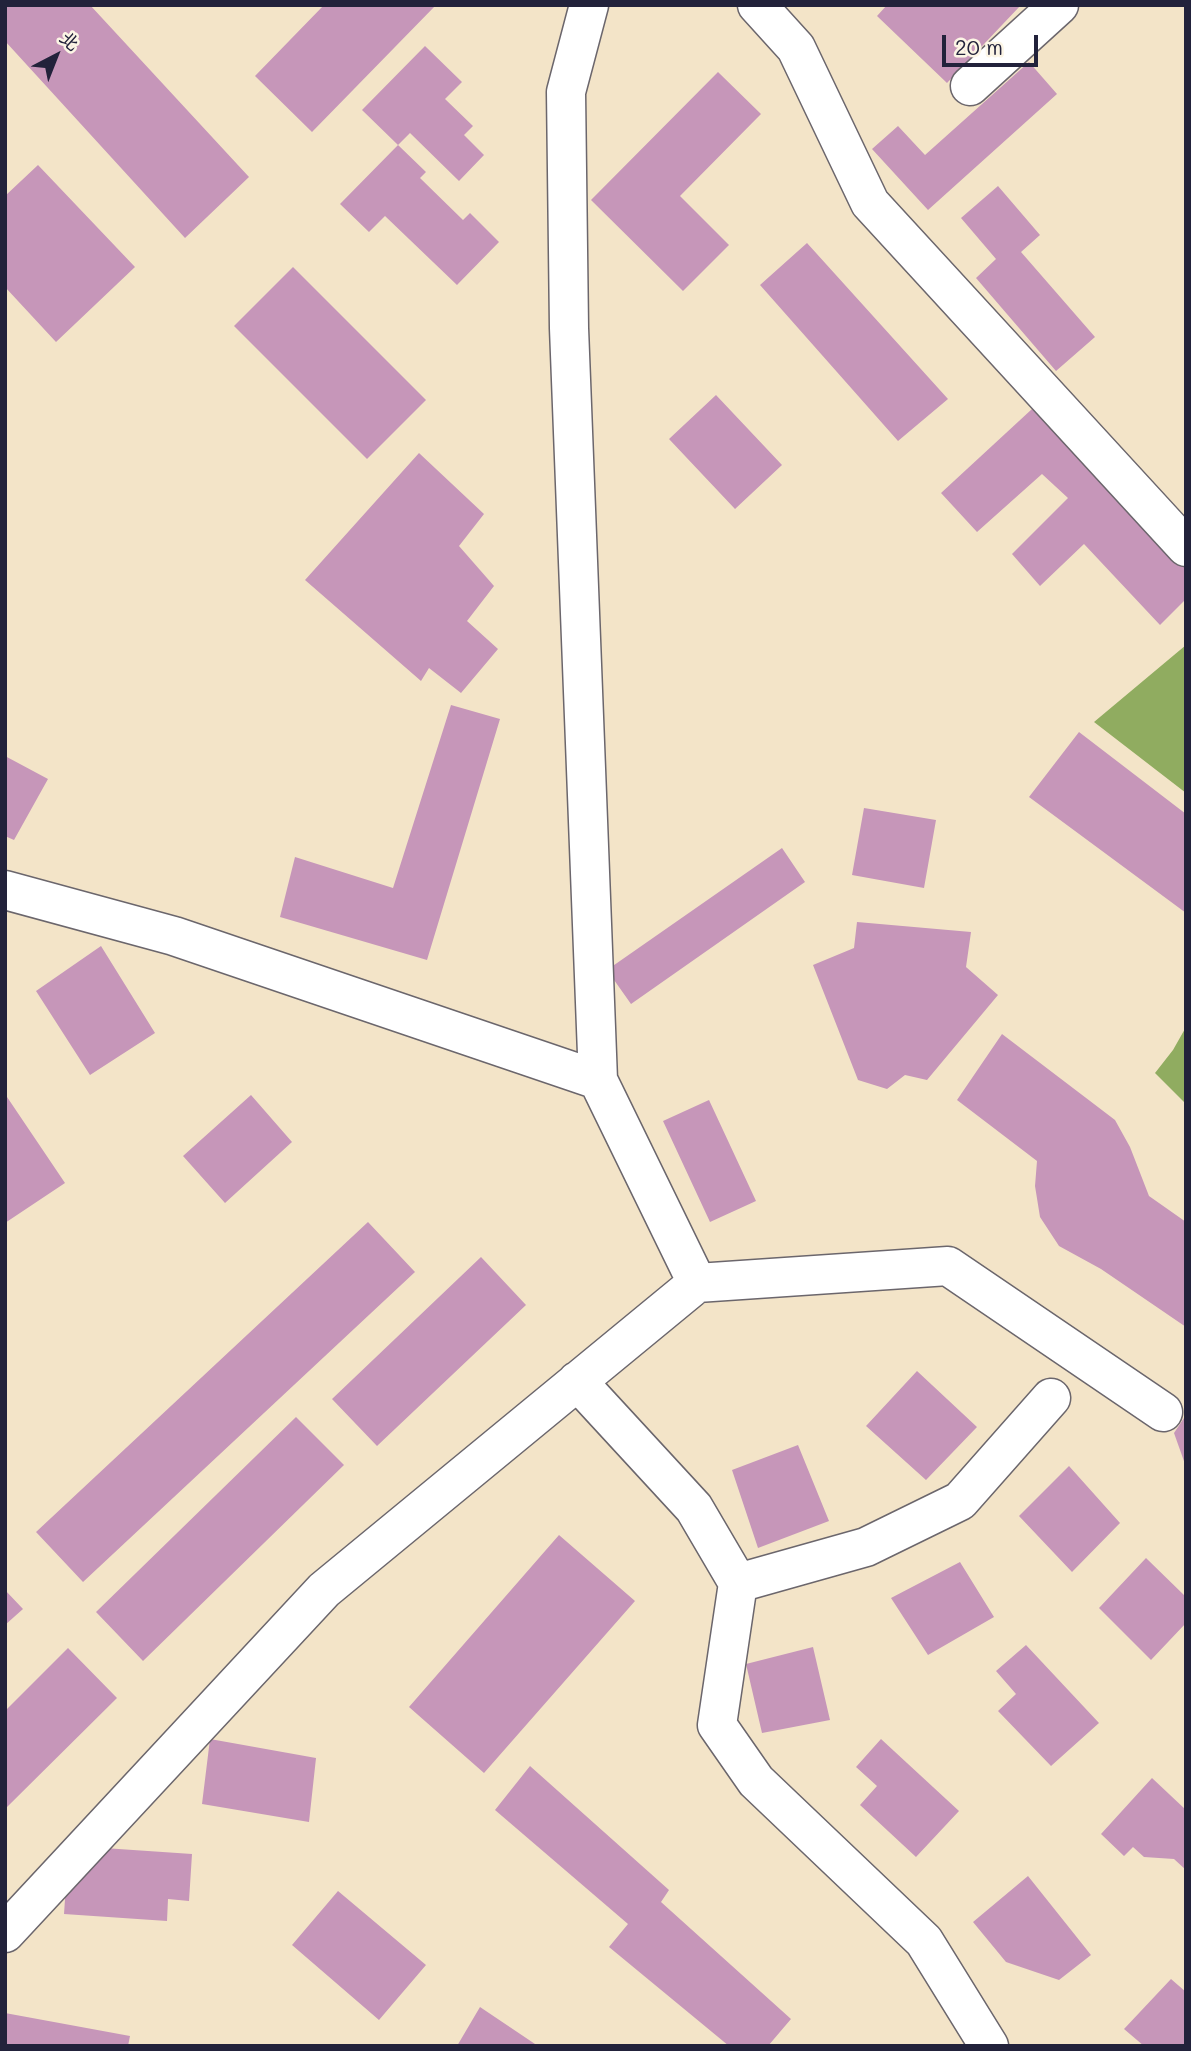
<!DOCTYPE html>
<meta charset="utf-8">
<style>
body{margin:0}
#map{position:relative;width:1191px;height:2051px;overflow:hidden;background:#f3e4c8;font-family:Mali,"LXGW WenKai TC",sans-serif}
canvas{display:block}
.frame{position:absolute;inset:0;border:7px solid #22223b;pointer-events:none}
.north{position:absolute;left:21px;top:21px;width:70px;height:70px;-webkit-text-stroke:5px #fcf5e5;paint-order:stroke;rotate:42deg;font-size:19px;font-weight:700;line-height:28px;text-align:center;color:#22223b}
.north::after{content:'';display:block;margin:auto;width:24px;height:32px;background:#22223b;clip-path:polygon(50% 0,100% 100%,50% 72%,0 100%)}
.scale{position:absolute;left:942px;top:35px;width:96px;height:32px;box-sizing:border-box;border:4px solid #22223b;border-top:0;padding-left:9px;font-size:21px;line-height:24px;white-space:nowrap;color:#22223b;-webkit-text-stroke:5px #fcf5e5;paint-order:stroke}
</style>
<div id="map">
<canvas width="1191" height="2051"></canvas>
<div class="frame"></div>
<div class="north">北</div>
<div class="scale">20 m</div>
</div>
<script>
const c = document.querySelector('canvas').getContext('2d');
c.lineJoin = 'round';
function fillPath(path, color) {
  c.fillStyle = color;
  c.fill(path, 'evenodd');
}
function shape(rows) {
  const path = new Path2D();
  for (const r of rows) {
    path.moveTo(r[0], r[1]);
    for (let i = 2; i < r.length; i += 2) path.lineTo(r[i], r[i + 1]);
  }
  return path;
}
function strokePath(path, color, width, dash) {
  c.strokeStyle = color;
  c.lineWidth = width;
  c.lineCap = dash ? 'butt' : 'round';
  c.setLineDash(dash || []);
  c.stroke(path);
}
const forest = shape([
 [1186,645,1186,793,1094,722],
 [1186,1027,1186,1104,1155,1073,1173,1050]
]);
const building = shape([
 [5,5,90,5,249,177,185,238,5,41],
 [324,5,436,5,312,132,255,76],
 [887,5,1021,5,947,83,877,16],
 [425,46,462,82,445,99,473,126,464,135,484,155,459,181,410,133,398,145,362,110],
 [1029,62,1057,94,928,210,872,149,898,126,925,155],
 [718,72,761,114,680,196,729,245,683,291,591,200],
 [398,145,426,172,420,178,463,220,470,213,499,242,457,285,385,216,369,232,340,204],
 [38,165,135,267,56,342,5,287,5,196],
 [998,186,1040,235,1021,252,1095,337,1056,371,976,278,996,259,961,218],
 [807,243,948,399,898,441,760,285],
 [293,267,426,400,367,459,234,326],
 [716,395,782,465,735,509,669,439],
 [1032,409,1186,569,1186,599,1160,625,1084,544,1040,586,1012,554,1068,498,1042,474,977,532,941,493],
 [419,453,484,514,459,546,494,586,467,621,498,649,461,693,429,668,421,681,305,580],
 [451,705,500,719,427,960,280,917,295,857,393,888],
 [1079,732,1186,814,1186,913,1029,797],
 [5,756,48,779,14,840,5,836],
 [864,808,936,820,924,888,852,875],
 [782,848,805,882,631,1004,607,970],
 [857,922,971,932,966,967,998,995,927,1080,905,1075,887,1089,858,1080,813,965,854,948],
 [101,946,155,1033,90,1075,36,991],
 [1002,1034,1115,1120,1130,1147,1149,1196,1186,1222,1186,1327,1101,1269,1059,1246,1040,1217,1035,1186,1037,1161,957,1100],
 [5,1094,65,1183,5,1223],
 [251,1095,292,1142,225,1203,183,1156],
 [709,1100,756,1201,710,1222,663,1121],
 [368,1222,415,1272,83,1582,36,1532],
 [481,1257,526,1305,377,1446,332,1399],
 [917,1371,977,1427,926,1480,866,1426],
 [1186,1415,1186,1464,1185,1464,1174,1433],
 [296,1417,344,1465,143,1661,96,1612],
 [798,1445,829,1521,758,1548,732,1470],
 [1069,1466,1120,1523,1072,1572,1019,1516],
 [559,1535,635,1601,484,1773,409,1707],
 [1146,1558,1186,1597,1186,1623,1151,1660,1099,1608],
 [960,1562,994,1617,928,1655,891,1598],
 [5,1590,23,1609,5,1625],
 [1026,1645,1099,1723,1051,1766,998,1711,1016,1694,996,1671],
 [813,1647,830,1720,762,1733,746,1664],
 [68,1648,117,1698,5,1809,5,1711],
 [210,1739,316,1758,309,1822,202,1804],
 [881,1739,959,1811,916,1857,860,1805,877,1786,856,1767],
 [530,1766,669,1890,661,1902,791,2019,768,2046,729,2046,609,1947,628,1924,495,1810],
 [1152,1778,1186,1810,1186,1870,1174,1859,1144,1857,1133,1847,1124,1856,1101,1834],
 [89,1847,192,1854,189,1901,168,1899,167,1921,64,1914,67,1870],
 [1028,1876,1091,1955,1059,1980,1006,1962,973,1922],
 [338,1891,426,1965,379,2020,292,1945],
 [1171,1979,1186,1992,1186,2046,1144,2046,1124,2029],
 [480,2007,538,2046,457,2046],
 [5,2013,130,2036,128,2046,5,2046]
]);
const minor = shape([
 [757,5,796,48,870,203,1186,547],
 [970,86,1059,5],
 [5,890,174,936,598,1080],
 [697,1283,948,1266,1163,1412],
 [577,1381,694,1508,738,1583,717,1725,756,1781,924,1941,989,2046],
 [738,1583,866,1547,960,1501,1051,1398],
 [5,1933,324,1590,697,1283,598,1080,569,328,566,92,589,5]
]);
fillPath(forest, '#90ac60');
fillPath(building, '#c696b9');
strokePath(minor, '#6b666c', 41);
strokePath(minor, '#fff', 38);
</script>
